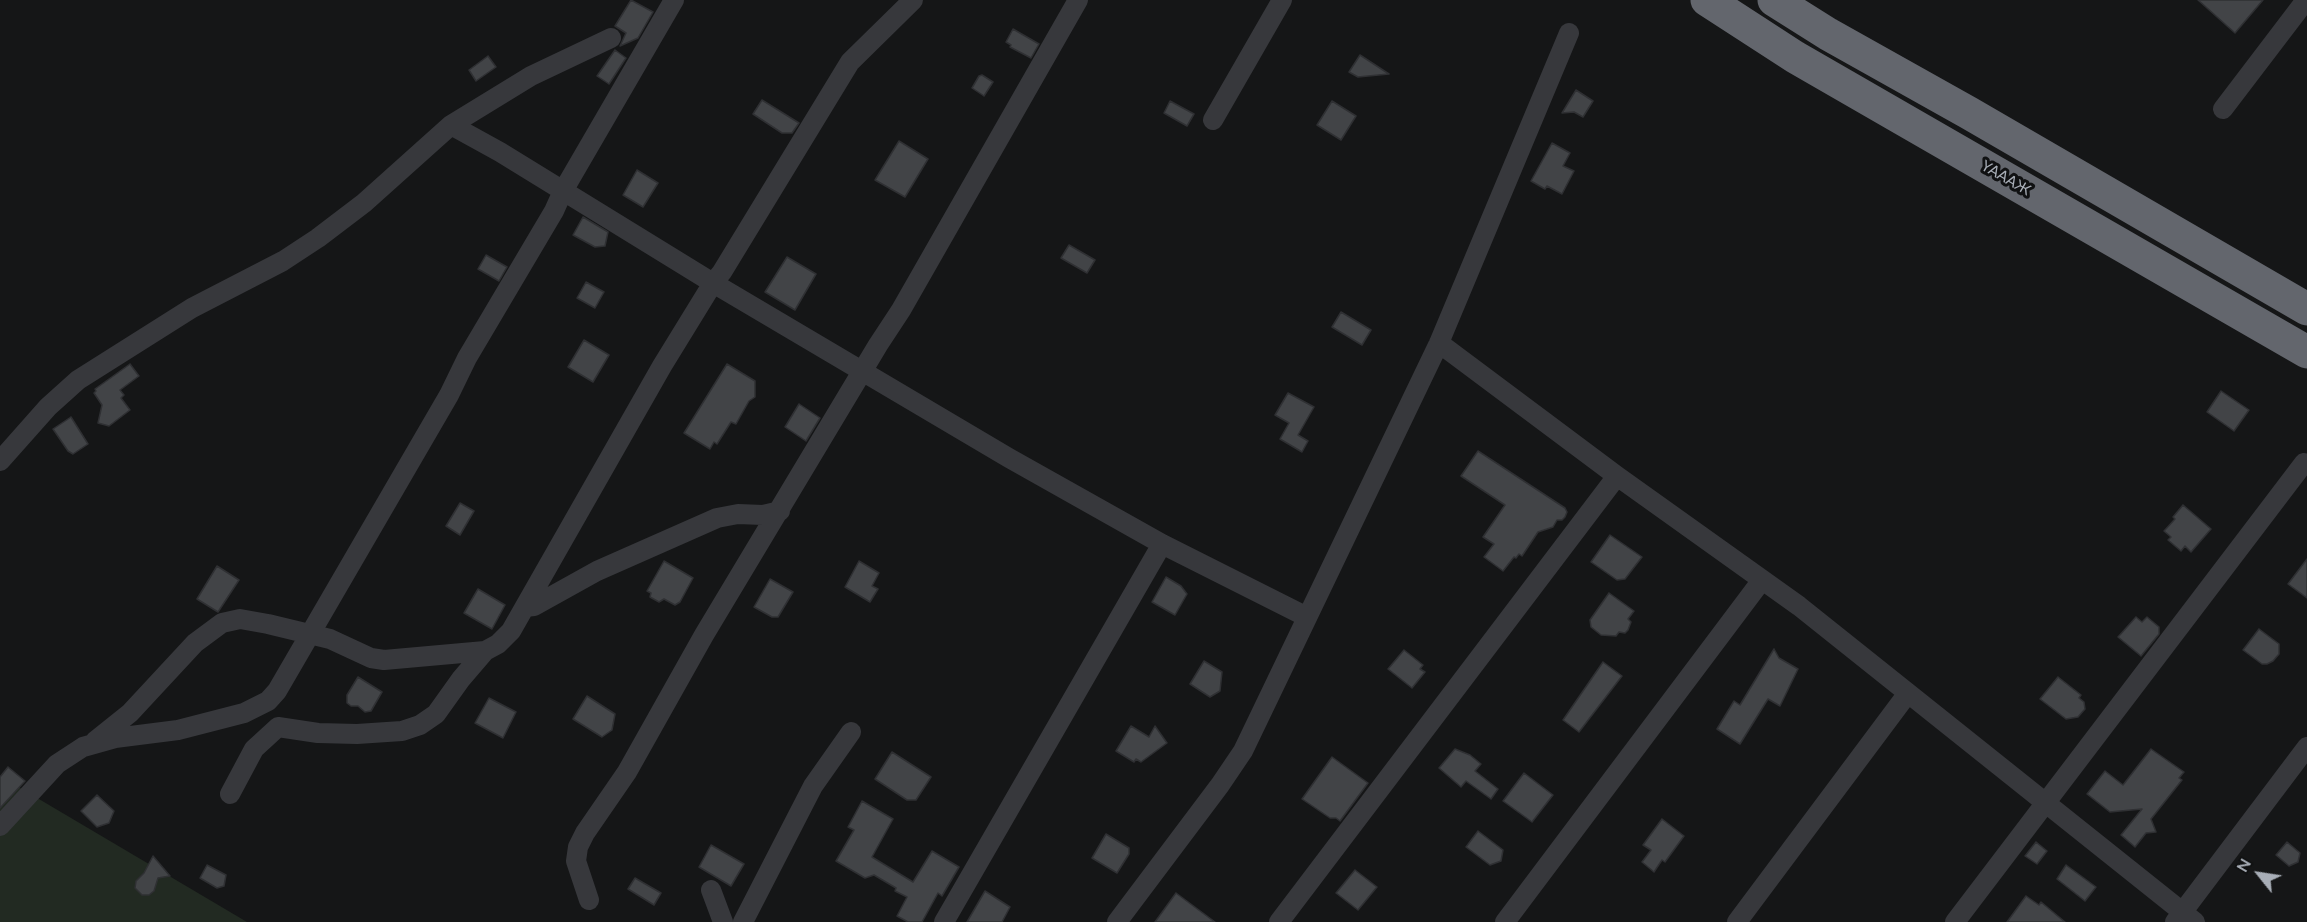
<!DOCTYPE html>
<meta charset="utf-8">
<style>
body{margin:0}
#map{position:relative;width:2307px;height:922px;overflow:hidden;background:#151617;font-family:Lato,sans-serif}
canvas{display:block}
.north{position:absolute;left:2229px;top:844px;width:60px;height:60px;-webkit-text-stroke:4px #101112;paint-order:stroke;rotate:300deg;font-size:16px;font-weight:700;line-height:24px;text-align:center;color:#a8aeb7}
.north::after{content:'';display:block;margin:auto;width:21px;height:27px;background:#a8aeb7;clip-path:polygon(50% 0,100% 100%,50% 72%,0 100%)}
</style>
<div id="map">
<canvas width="2307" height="922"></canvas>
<div class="north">N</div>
</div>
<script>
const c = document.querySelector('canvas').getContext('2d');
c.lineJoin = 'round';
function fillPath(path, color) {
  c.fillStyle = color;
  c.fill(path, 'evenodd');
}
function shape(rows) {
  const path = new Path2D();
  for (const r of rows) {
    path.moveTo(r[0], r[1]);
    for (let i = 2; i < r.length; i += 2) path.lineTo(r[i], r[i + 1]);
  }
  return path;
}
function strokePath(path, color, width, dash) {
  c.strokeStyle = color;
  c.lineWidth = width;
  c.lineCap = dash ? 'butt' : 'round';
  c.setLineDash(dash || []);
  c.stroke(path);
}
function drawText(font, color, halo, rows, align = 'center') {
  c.font = font + ' Lato,sans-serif';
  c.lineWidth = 6;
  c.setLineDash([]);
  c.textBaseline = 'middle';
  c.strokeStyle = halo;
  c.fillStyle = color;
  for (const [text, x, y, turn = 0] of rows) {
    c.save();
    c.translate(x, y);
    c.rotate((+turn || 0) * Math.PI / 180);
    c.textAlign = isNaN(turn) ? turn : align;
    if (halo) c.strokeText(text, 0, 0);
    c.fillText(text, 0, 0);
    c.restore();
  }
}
const green = shape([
 [0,776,247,922,0,922]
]);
const building = shape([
 [631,0,653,12,638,38,620,46,626,33,615,26,631,0],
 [2198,0,2263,0,2235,33,2198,0],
 [1013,29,1039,44,1031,58,1010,47,1011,45,1006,42,1013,29],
 [615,50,626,58,609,84,597,76,615,50],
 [1360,55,1389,74,1358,77,1349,72,1360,55],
 [488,56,496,67,476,81,469,70,488,56],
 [982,75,993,82,984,96,972,88,979,76,982,75],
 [1576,90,1593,101,1583,117,1574,112,1562,113,1576,90],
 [762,100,799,123,792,133,782,133,753,114,762,100],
 [1170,101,1194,114,1187,126,1164,113,1170,101],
 [1332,101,1356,116,1341,140,1317,125,1332,101],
 [899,141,928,159,905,197,875,180,899,141],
 [1552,143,1570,153,1563,166,1574,171,1562,194,1547,186,1545,189,1531,181,1552,143],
 [637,170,658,183,643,207,623,195,637,170],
 [583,217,608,232,605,246,595,247,573,235,583,217],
 [1069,245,1095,260,1087,273,1061,258,1069,245],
 [486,255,507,267,499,281,478,269,486,255],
 [787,257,816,274,795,310,765,292,787,257],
 [586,282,604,292,595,308,577,298,586,282],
 [1341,312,1371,330,1362,345,1332,327,1341,312],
 [584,340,609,355,593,382,568,367,584,340],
 [130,364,139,376,120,390,124,395,121,398,130,410,109,426,98,423,102,405,94,393,96,391,95,389,130,364],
 [727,364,755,381,755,397,749,401,736,424,731,422,717,444,714,442,710,449,684,433,727,364],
 [2221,391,2249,410,2234,431,2207,412,2221,391],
 [1288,393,1314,407,1298,435,1308,441,1302,452,1280,439,1289,423,1275,415,1288,393],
 [799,404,820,418,806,441,785,427,799,404],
 [71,417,88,444,73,454,68,451,53,429,71,417],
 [1478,451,1565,508,1567,512,1565,517,1562,520,1557,520,1553,527,1538,532,1522,556,1519,554,1516,558,1514,557,1503,571,1484,557,1494,544,1483,537,1505,505,1461,476,1478,451],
 [460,503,474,511,460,535,446,526,460,503],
 [2183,505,2211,529,2191,552,2185,546,2181,551,2168,540,2171,537,2164,531,2175,519,2173,517,2183,505],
 [1610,535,1642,557,1625,579,1617,580,1591,562,1610,535],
 [2307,559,2307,598,2288,584,2307,559],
 [664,561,693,578,680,602,675,605,664,599,659,602,650,597,651,593,647,591,664,561],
 [859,561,879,573,872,586,878,589,870,602,845,587,859,561],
 [217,566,239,580,218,612,197,599,217,566],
 [1166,577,1181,586,1187,594,1175,615,1152,602,1166,577],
 [770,579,793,592,778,617,772,617,754,607,770,579],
 [478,589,505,605,492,629,464,613,478,589],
 [1609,593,1634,611,1628,619,1631,622,1628,630,1625,633,1619,632,1616,636,1601,635,1591,627,1590,620,1609,593],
 [2136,617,2142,622,2147,617,2159,627,2159,634,2141,656,2118,637,2136,617],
 [2259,629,2279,644,2279,654,2273,661,2267,664,2262,664,2243,650,2259,629],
 [1774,649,1779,658,1798,669,1780,706,1768,699,1740,744,1717,729,1734,701,1740,705,1774,649],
 [1404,650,1423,665,1420,669,1425,672,1412,688,1388,669,1404,650],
 [1204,661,1222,672,1220,691,1210,697,1190,684,1204,661],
 [1603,662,1622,676,1579,732,1563,720,1603,662],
 [358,677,382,692,371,711,365,712,358,706,351,706,347,703,347,695,358,677],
 [2058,677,2081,695,2079,698,2084,702,2085,709,2078,717,2066,719,2040,699,2058,677],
 [587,696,615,714,612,730,602,737,573,719,587,696],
 [489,698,516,712,503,738,475,723,489,698],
 [1131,726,1149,737,1155,726,1167,743,1141,762,1136,759,1134,762,1116,751,1131,726],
 [1455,749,1470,755,1481,764,1475,771,1498,789,1491,799,1466,781,1461,787,1439,768,1455,749],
 [2151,749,2184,772,2179,778,2182,780,2151,819,2156,832,2146,833,2135,847,2121,835,2142,809,2110,812,2087,794,2105,771,2123,785,2151,749],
 [892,752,931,777,916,800,907,800,875,779,892,752],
 [1332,757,1368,783,1340,821,1336,818,1330,818,1302,799,1332,757],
 [8,767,25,781,0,808,0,777,8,767],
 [1524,773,1553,795,1532,822,1503,801,1524,773],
 [97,795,114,811,109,823,97,827,81,811,97,795],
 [862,801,893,819,872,857,913,882,932,851,959,867,942,896,938,893,922,922,908,922,897,916,907,897,895,891,896,888,874,875,865,878,836,861,854,830,848,827,862,801],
 [1662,819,1684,836,1665,862,1662,860,1654,872,1642,862,1651,850,1643,845,1662,819],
 [1478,831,1503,850,1501,861,1490,865,1466,847,1478,831],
 [1106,834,1129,848,1129,854,1117,873,1092,858,1106,834],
 [2036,842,2047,851,2037,864,2025,856,2036,842],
 [2287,842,2300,853,2298,862,2289,866,2276,855,2287,842],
 [711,845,744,864,731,886,699,867,711,845],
 [153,856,170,876,158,878,154,891,149,895,142,895,135,888,136,881,144,873,153,856],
 [207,865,226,875,224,886,217,888,200,878,207,865],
 [2066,865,2096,887,2085,901,2057,879,2066,865],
 [1355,870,1377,887,1358,910,1336,893,1355,870],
 [635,878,661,893,654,905,628,889,635,878],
 [985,891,1010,907,1002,922,967,922,985,891],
 [1176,893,1215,922,1155,922,1176,893],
 [2026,896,2039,905,2041,902,2065,922,2007,922,2026,896]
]);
const minor = shape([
 [2223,109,2306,0],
 [1213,120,1282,0],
 [451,125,500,152,713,283,1009,458,1162,544,1307,617],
 [1439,343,1617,476,1799,606,2195,922],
 [0,461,48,407,78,380,192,308,283,261,318,238,364,203,451,125,531,76,611,38],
 [525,607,534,606,597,571,717,518,738,514,763,515,780,511],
 [95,741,130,713,195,643,222,623,240,619,268,624,330,639,371,658,384,660,485,651],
 [230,794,254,749,278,727,318,733,357,734,402,731,420,725,436,714,461,679,485,651,498,644,511,631,662,366,713,283,722,272,850,62,913,0],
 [0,826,57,764,83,747,115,738,178,730,244,713,268,701,277,691,449,395,467,358,554,211,563,191,674,0],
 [711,890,723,922],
 [589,900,576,861,578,847,585,833,627,772,704,635,878,345,901,310,1078,0],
 [743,922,813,786,851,732],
 [944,922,1162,544],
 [1117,922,1220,785,1243,751,1439,343,1569,33],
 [1279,922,1617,476],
 [1505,922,1762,580],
 [1737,922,1908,693],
 [1955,922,2304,463],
 [2175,922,2307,747]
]);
const motorway = shape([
 [1707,0,1795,57,2307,352],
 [1774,0,1828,34,1969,113,2307,309]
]);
const streetNames = [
 ["ҮАААЖ",2006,178,30]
];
fillPath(green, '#222a22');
fillPath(building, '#424447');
strokePath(building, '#2f3033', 1.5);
strokePath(minor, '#37383c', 20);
strokePath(motorway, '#63666d', 33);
drawText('15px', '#a8aeb7', '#101112', streetNames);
</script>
